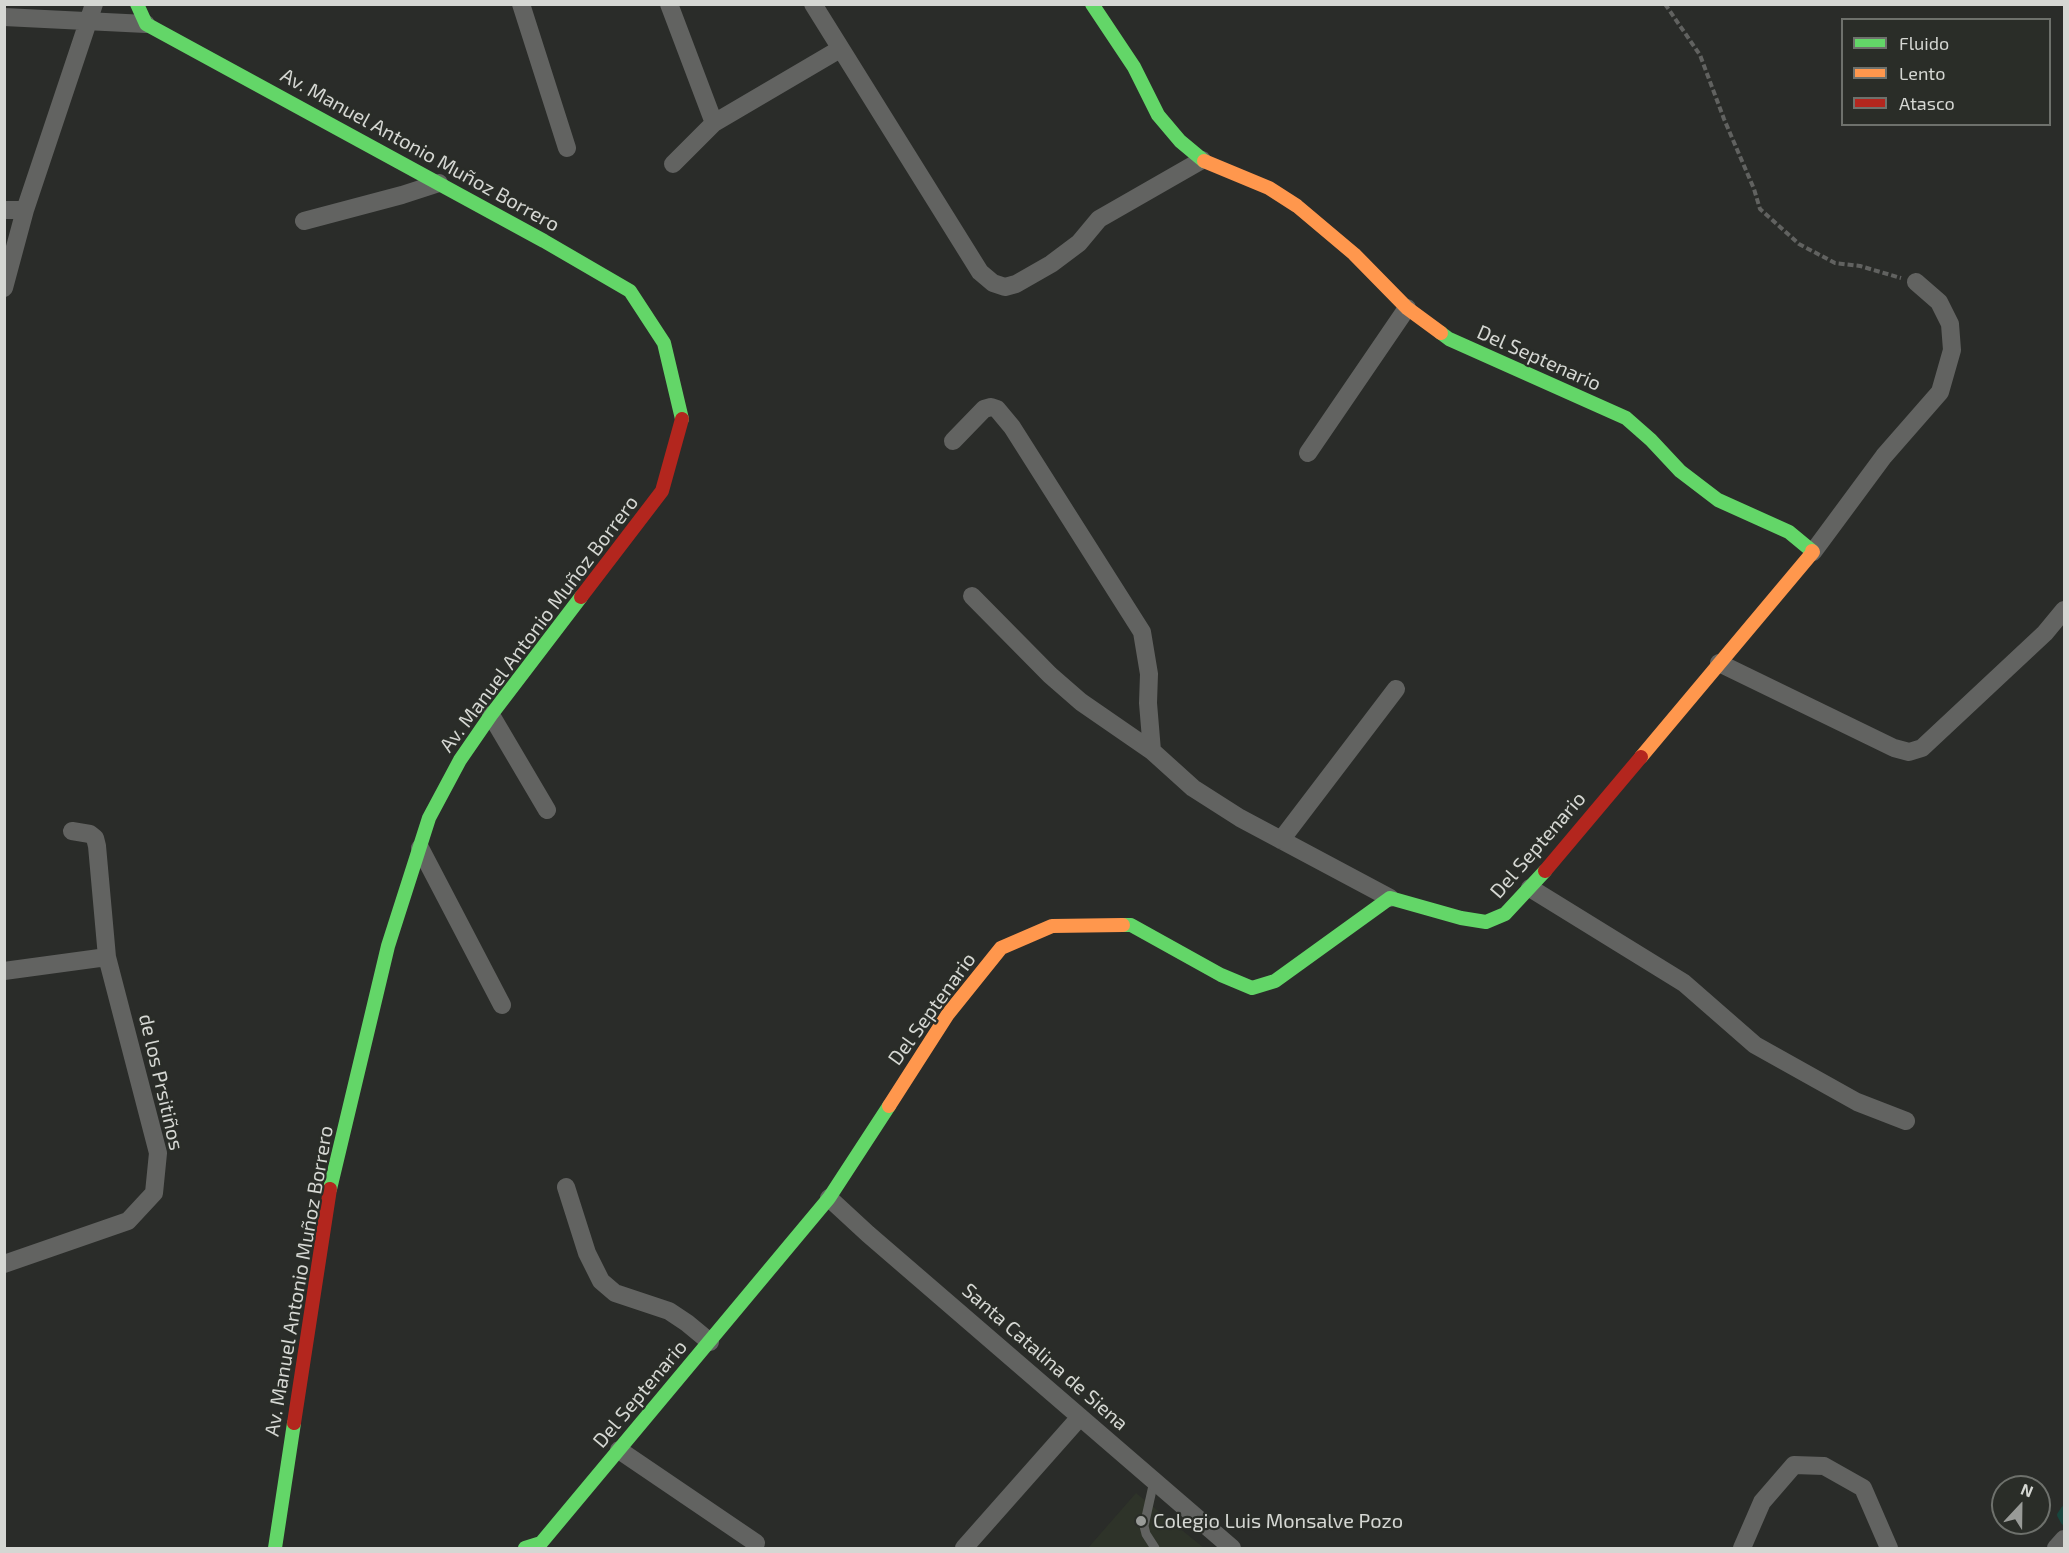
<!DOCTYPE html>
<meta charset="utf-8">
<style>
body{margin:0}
#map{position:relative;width:2069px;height:1553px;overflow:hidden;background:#2a2c29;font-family:"Exo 2",sans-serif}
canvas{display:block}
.frame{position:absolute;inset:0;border:6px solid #d5d7d3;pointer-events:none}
.legend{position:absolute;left:1841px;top:18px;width:210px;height:108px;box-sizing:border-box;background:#2a2d28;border:2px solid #6e716c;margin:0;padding:8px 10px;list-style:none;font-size:18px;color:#d5d7d3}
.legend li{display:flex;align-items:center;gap:12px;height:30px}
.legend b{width:30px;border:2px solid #6e716c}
.north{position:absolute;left:1991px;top:1475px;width:60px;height:60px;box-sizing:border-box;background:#2a2d28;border:2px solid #6e716c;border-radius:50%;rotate:22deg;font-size:16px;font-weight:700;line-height:24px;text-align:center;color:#d5d7d3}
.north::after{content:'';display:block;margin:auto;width:21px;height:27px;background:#999b98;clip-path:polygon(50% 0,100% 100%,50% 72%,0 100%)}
</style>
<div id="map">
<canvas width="2069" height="1553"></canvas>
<div class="frame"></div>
<ul class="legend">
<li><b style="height:8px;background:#63d668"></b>Fluido</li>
<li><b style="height:8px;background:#ff974d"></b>Lento</li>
<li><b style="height:8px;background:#b3261e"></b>Atasco</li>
</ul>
<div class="north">N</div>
</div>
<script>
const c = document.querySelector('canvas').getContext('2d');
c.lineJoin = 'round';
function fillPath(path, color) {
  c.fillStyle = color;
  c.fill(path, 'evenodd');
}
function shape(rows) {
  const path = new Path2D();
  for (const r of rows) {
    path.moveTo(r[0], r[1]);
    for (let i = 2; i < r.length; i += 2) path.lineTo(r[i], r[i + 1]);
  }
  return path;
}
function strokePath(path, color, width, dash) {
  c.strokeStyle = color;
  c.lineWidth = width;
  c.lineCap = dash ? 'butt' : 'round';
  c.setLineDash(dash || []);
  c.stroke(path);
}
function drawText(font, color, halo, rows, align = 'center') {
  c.font = font + ' "Exo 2",sans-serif';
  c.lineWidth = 4.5;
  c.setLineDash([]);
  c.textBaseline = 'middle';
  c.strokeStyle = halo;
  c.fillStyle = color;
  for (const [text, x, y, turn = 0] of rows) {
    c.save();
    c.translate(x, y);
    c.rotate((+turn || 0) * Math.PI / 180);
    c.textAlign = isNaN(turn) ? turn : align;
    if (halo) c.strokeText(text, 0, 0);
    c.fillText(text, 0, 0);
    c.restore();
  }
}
const built = shape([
 [1136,1493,1204,1548,1088,1548]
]);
const stream = shape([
 [2064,1509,2060,1515,2064,1522]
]);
const path = shape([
 [1665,4,1700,55,1724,119,1754,189,1760,209,1799,244,1835,263,1860,266,1901,278]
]);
const lane = shape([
 [1154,1481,1144,1526,1146,1534,1155,1548]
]);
const street = shape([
 [521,4,567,148],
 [669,4,714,123,673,164],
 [813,4,980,272,993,283,1005,287,1016,284,1051,264,1079,243,1099,219,1202,160],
 [4,17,146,24],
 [714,123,840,49],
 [4,210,25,210],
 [304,221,402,195,439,183],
 [4,288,25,210,94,4],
 [953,441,984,409,991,407,997,409,1012,427,1142,632,1149,674,1148,703,1152,751,1193,788,1240,818,1390,898],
 [1308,453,1407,308],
 [1813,552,1884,456,1940,392,1952,350,1950,324,1939,302,1916,282],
 [972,596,1050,675,1081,702,1152,751],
 [1719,663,1894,748,1909,752,1922,748,2045,633,2064,610],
 [491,715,547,810],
 [1281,840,1396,689],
 [420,848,502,1005],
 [1530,888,1684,983,1755,1045,1857,1102,1906,1121],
 [4,971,107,957],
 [566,1187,587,1253,601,1281,615,1293,669,1311,687,1323,710,1342],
 [829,1198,868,1234,1232,1548],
 [4,1264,128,1221,154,1193,158,1153,107,957,97,846,95,838,90,834,72,831],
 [619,1450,756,1543],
 [964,1548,1080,1417],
 [1742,1548,1762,1502,1794,1465,1824,1466,1863,1488,1889,1548],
 [2056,1548,2064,1539]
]);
const fast = shape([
 [137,4,146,24,544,241,630,291,664,343,682,419],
 [1092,4,1134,67,1158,115,1180,141,1204,161],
 [1441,333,1449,339,1626,418,1651,440,1680,471,1718,500,1789,532,1812,551],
 [1123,925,1131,925,1221,975,1252,988,1275,981,1390,898,1461,918,1486,922,1505,914,1545,871],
 [330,1189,388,946,429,818,460,760,491,715,581,597],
 [275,1548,294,1423],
 [525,1548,541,1543,829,1198,889,1106]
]);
const slow = shape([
 [1204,161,1269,188,1297,206,1354,254,1407,308,1441,333],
 [1641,757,1813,552,1812,551],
 [889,1106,948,1014,1001,948,1052,926,1123,925]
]);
const jam = shape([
 [581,597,662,491,682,419],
 [1545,871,1641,757],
 [294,1423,330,1189]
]);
const markers = [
 [1141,1521,6,"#999b98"]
];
const streetNames = [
 ["Av. Manuel Antonio Muñoz Borrero",420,150,29],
 ["Del Septenario",1539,358,24],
 ["Av. Manuel Antonio Muñoz Borrero",539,624,-53],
 ["Del Septenario",1538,845,-49],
 ["Del Septenario",932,1009,-54],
 ["de los Prsitiños",161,1082,77],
 ["Av. Manuel Antonio Muñoz Borrero",299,1281,-80],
 ["Santa Catalina de Siena",1045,1357,41],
 ["Del Septenario",640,1394,-50]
];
const poiNames = [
 ["Colegio Luis Monsalve Pozo",1153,1521]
];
fillPath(built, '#2e3329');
strokePath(stream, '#17453d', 6);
strokePath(path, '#616260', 4, [6, 3]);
strokePath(lane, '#626361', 9);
strokePath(street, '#626361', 18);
strokePath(fast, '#63d668', 14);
strokePath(slow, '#ff974d', 14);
strokePath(jam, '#b3261e', 14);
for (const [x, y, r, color] of markers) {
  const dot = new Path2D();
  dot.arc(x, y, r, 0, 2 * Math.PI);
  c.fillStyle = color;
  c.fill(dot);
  strokePath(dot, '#2a2d28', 2);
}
drawText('20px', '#d5d7d3', '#2a2d28', streetNames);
drawText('20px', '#d5d7d3', '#2a2d28', poiNames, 'left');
</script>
